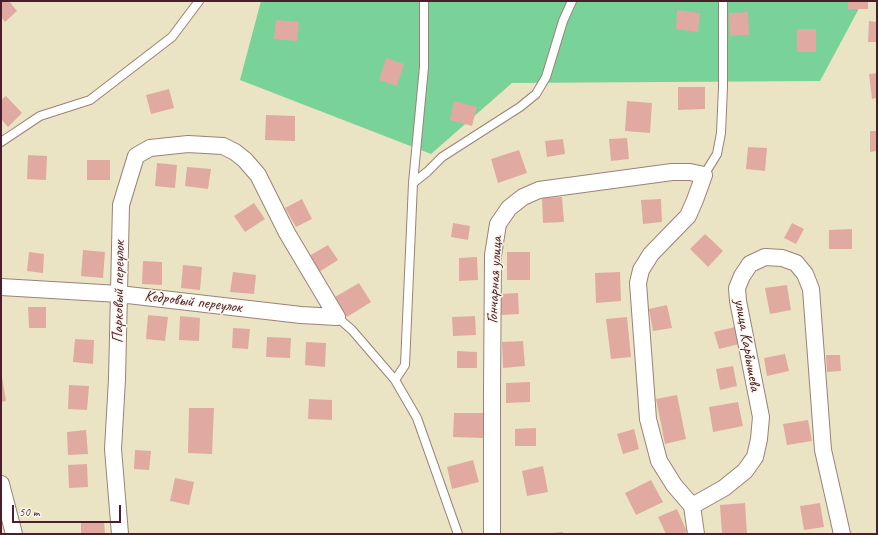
<!DOCTYPE html>
<meta charset="utf-8">
<style>
body{margin:0}
#map{position:relative;width:878px;height:535px;overflow:hidden;background:#ebe4c4;font-family:Caveat,sans-serif}
canvas{display:block}
.frame{position:absolute;inset:0;border:2px solid #4a1f2b;pointer-events:none}
.scale{position:absolute;left:12px;top:505px;width:109px;height:18px;box-sizing:border-box;border:2px solid #4a1f2b;border-top:0;padding-left:5px;font-size:12px;line-height:14px;white-space:nowrap;color:#4a1f2b;-webkit-text-stroke:3px #fbf7ec;paint-order:stroke}
</style>
<div id="map">
<canvas width="878" height="535"></canvas>
<div class="frame"></div>
<div class="scale">50 m</div>
</div>
<script>
const c = document.querySelector('canvas').getContext('2d');
c.lineJoin = 'round';
function fillPath(path, color) {
  c.fillStyle = color;
  c.fill(path, 'evenodd');
}
function shape(rows) {
  const path = new Path2D();
  for (const r of rows) {
    path.moveTo(r[0], r[1]);
    for (let i = 2; i < r.length; i += 2) path.lineTo(r[i], r[i + 1]);
  }
  return path;
}
function strokePath(path, color, width, dash) {
  c.strokeStyle = color;
  c.lineWidth = width;
  c.lineCap = dash ? 'butt' : 'round';
  c.setLineDash(dash || []);
  c.stroke(path);
}
function drawText(font, color, halo, rows, align = 'center') {
  c.font = font + ' Caveat,sans-serif';
  c.lineWidth = 3;
  c.setLineDash([]);
  c.textBaseline = 'middle';
  c.strokeStyle = halo;
  c.fillStyle = color;
  for (const [text, x, y, turn = 0] of rows) {
    c.save();
    c.translate(x, y);
    c.rotate((+turn || 0) * Math.PI / 180);
    c.textAlign = isNaN(turn) ? turn : align;
    if (halo) c.strokeText(text, 0, 0);
    c.fillText(text, 0, 0);
    c.restore();
  }
}
const green = shape([
 [261,1,863,1,820,81,512,83,431,154,240,80]
]);
const building = shape([
 [1,1,9,1,17,11,5,22,1,17],
 [848,1,868,1,868,9,848,9],
 [677,10,700,13,698,32,676,29],
 [748,12,749,35,730,36,729,13],
 [276,20,299,22,297,41,274,39],
 [869,21,877,22,877,42,868,42],
 [797,29,816,29,816,52,797,52],
 [386,58,404,64,397,86,379,80],
 [877,73,877,98,872,99,869,74],
 [678,87,705,87,705,109,678,110],
 [169,89,174,108,151,114,146,95],
 [6,96,22,113,8,127,1,119,1,100],
 [454,101,477,107,472,126,450,120],
 [627,101,652,103,650,133,625,131],
 [266,115,295,116,295,141,265,140],
 [870,131,877,131,877,151,870,152],
 [627,138,629,159,611,161,609,139],
 [563,139,565,154,547,157,545,141],
 [748,147,767,148,765,171,746,169],
 [519,150,527,173,498,183,491,159],
 [28,155,47,156,46,180,27,179],
 [87,160,110,160,110,180,87,180],
 [157,163,177,165,175,188,155,186],
 [187,167,211,169,208,189,185,186],
 [562,197,564,222,543,223,542,198],
 [302,199,312,219,296,227,285,208],
 [661,199,662,222,643,224,641,200],
 [254,203,265,219,245,232,234,216],
 [453,223,470,226,468,240,451,237],
 [792,223,804,229,796,244,784,238],
 [852,229,852,249,829,249,829,230],
 [705,234,723,251,708,267,690,249],
 [328,245,338,260,319,272,309,256],
 [83,250,105,252,103,278,81,276],
 [29,252,44,254,43,273,27,271],
 [507,252,530,252,530,280,507,280],
 [477,257,478,280,459,281,459,258],
 [143,261,162,262,162,285,142,284],
 [183,265,202,267,200,290,181,288],
 [233,272,256,275,254,294,230,292],
 [620,272,621,301,596,303,595,273],
 [359,283,371,302,347,317,335,297],
 [787,285,791,310,770,314,765,288],
 [518,293,519,314,501,315,500,294],
 [667,305,672,328,653,331,649,309],
 [28,307,46,307,46,328,29,328],
 [148,315,168,317,165,341,146,339],
 [180,316,200,318,199,341,179,340],
 [475,316,476,335,453,336,452,317],
 [627,317,631,357,611,359,606,319],
 [735,327,739,344,719,349,714,332],
 [233,328,250,329,248,349,232,348],
 [267,337,291,338,290,358,266,357],
 [75,339,94,340,93,364,73,362],
 [523,341,525,366,503,368,502,342],
 [306,342,326,343,325,367,305,365],
 [457,351,477,352,477,368,457,368],
 [785,354,789,371,767,376,764,358],
 [826,355,840,355,841,371,827,372],
 [733,366,737,386,720,390,716,369],
 [1,377,2,377,6,401,1,402],
 [530,382,530,402,506,403,506,383],
 [69,385,89,386,87,410,68,409],
 [677,395,686,439,665,444,656,399],
 [309,399,332,400,332,420,308,419],
 [738,402,743,426,713,432,709,407],
 [189,408,214,408,212,454,188,453],
 [454,413,483,413,483,438,453,437],
 [808,420,812,441,787,445,783,424],
 [536,428,536,446,515,446,515,429],
 [634,429,639,449,623,454,617,434],
 [86,430,88,454,68,455,67,432],
 [135,450,151,451,149,470,134,469],
 [473,460,479,482,452,489,447,467],
 [87,464,88,487,69,488,68,465],
 [543,466,548,492,527,496,522,471],
 [175,478,194,482,189,505,170,501],
 [651,480,663,502,636,515,625,493],
 [745,503,747,534,722,534,720,505],
 [820,503,824,527,804,530,800,506],
 [677,509,687,532,681,534,666,534,658,517],
 [104,521,105,534,81,534,81,522],
 [563,532,563,534,551,534,551,533]
]);
const service = shape([
 [1,142,40,116,90,100,172,37,199,1],
 [704,175,717,154,721,133,723,87,723,1],
 [413,183,427,172,442,157,520,107,536,94,546,77,563,21,572,1],
 [337,317,352,330,395,380,417,418,458,534],
 [395,380,405,365,413,183,424,67,424,1]
]);
const minor = shape([
 [1,287,119,294,301,315,337,317],
 [1,484,14,534],
 [692,506,724,488,745,471,755,457,759,439,761,417,738,301,737,288,742,276,750,264,765,257,782,258,796,263,805,274,811,289,823,450,842,534],
 [120,534,113,449,117,379,121,205,136,156,150,148,188,144,223,146,235,152,245,160,258,175,287,233,337,317],
 [492,534,492,389,493,255,498,224,509,208,523,197,539,190,672,172,690,172,704,175,695,200,688,216,651,254,641,270,638,283,648,419,659,461,674,485,692,506,696,534]
]);
const streetNames = [
 ["Гончарная улица",495,280,-87],
 ["Парковый переулок",119,292,-89],
 ["Кедровый переулок",193,302,7],
 ["улица Карбышева",747,345,80]
];
fillPath(green, '#79d298');
fillPath(building, '#e1aaa0');
strokePath(service, '#9a8278', 10);
strokePath(minor, '#9a8278', 18);
strokePath(service, '#fff', 8);
strokePath(minor, '#fff', 16);
drawText('16px', '#4a1f2b', '#fbf7ec', streetNames);
</script>
